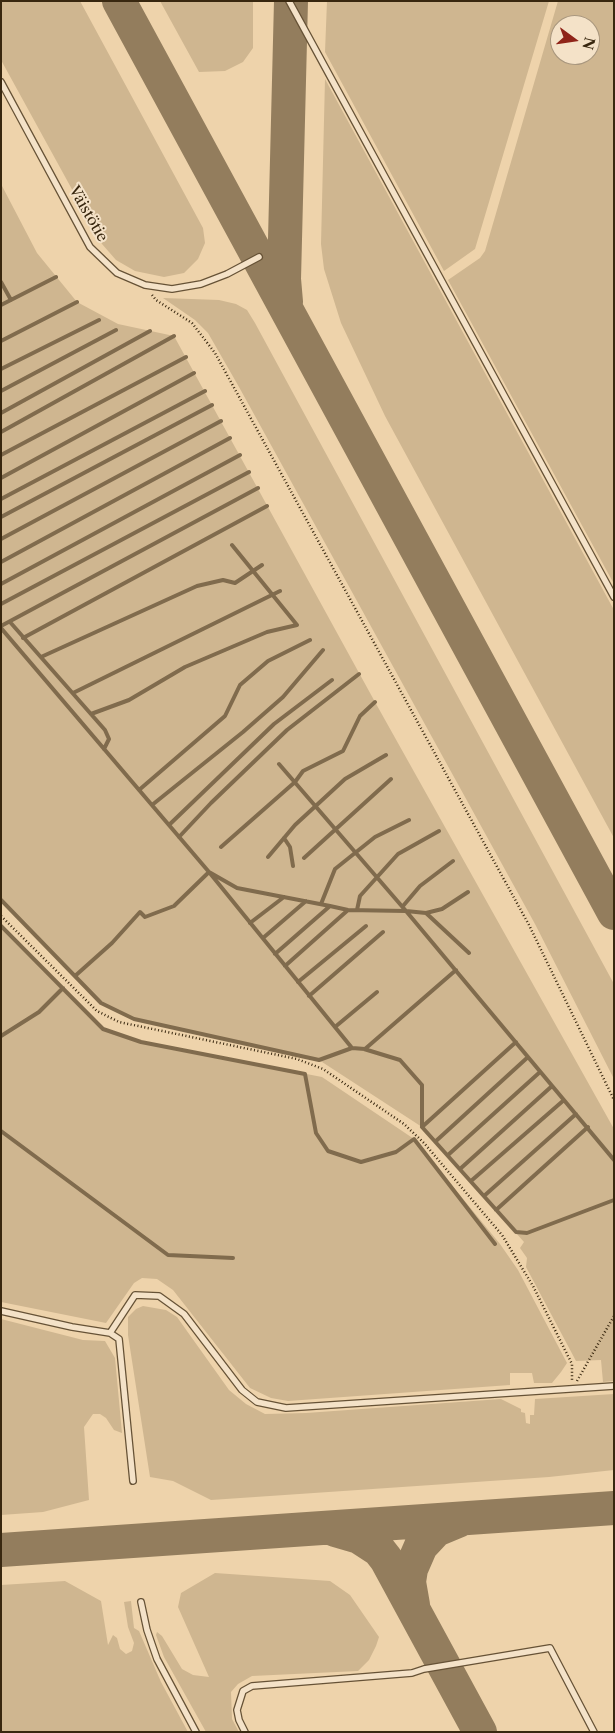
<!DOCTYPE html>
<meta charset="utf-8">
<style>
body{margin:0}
#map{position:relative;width:615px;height:1733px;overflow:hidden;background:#eed3ab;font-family:"Libre Caslon Text",serif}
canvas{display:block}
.frame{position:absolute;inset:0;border:2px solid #38270f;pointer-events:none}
.north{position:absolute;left:550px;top:15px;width:50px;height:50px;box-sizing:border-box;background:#f4e2c8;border:1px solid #a9977e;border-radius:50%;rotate:104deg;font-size:14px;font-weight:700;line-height:20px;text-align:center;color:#38270f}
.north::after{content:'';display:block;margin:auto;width:18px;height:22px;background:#8f2418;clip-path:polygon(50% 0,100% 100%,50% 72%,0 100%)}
</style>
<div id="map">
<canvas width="615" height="1733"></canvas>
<div class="frame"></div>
<div class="north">N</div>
</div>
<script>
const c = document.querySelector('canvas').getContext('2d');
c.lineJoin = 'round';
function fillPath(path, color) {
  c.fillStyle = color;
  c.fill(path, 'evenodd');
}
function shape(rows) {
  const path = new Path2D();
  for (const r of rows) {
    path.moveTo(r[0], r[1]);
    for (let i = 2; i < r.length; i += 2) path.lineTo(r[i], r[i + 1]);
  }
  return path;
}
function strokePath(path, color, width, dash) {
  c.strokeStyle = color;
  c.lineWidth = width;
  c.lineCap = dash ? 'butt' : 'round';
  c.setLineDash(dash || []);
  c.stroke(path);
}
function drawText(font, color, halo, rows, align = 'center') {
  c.font = font + ' "Libre Caslon Text",serif';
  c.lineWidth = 4;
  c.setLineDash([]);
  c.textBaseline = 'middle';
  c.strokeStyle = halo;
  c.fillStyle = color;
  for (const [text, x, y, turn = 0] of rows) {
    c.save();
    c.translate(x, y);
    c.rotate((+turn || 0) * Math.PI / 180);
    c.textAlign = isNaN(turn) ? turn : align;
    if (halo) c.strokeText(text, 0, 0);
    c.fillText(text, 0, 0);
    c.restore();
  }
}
const green = shape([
 [1,1,80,1,203,228,205,243,198,259,184,273,164,277,135,271,116,260,102,244,1,60],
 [160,1,253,1,253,48,243,62,225,71,199,72],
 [327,1,549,1,475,249,444,271,325,52],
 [558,1,614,1,614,584,448,280,480,258,485,251],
 [560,25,590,25,590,55,560,55],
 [325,79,614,610,614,838,385,416,341,323,324,269,321,244],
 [1,184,37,253,77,302,118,324,174,336,375,702,614,1129,614,1381,603,1382,601,1360,576,1361,526,1267,527,1258,520,1248,524,1242,422,1127,319,1060,134,1019,101,1003,1,900],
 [163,298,219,300,236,304,247,310,255,323,614,984,614,1079,535,924,239,387,208,333,195,320],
 [1,926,103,1029,141,1042,322,1077,414,1139,500,1244,518,1270,567,1363,561,1372,552,1383,534,1383,532,1373,510,1373,510,1385,288,1401,271,1398,250,1388,173,1290,157,1279,142,1278,134,1283,106,1323,1,1302],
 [143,1306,166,1310,177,1317,229,1390,246,1404,265,1414,306,1413,501,1399,521,1409,521,1412,525,1413,526,1423,530,1424,530,1415,534,1415,535,1399,614,1394,614,1470,549,1477,211,1500,173,1481,150,1477,128,1335,128,1317,136,1309],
 [1,1319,83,1340,105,1341,115,1358,122,1433,114,1430,106,1418,100,1414,93,1414,84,1427,89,1500,43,1512,1,1515],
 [215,1573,330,1581,350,1595,379,1637,376,1646,369,1660,358,1671,252,1676,238,1684,231,1692,232,1719,239,1732,206,1732,164,1657,156,1635,157,1632,162,1636,182,1669,193,1675,209,1677,178,1607,181,1593],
 [65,1581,101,1601,108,1645,113,1635,117,1638,120,1649,126,1654,132,1651,134,1643,128,1627,124,1602,131,1601,134,1628,139,1631,161,1682,188,1732,1,1732,1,1585]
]);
const stream = shape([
 [1,282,11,300],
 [1,305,56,277],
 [1,341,77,302],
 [1,369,99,320],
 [1,391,116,330],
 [1,413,150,331],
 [1,432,174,336],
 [1,455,186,357],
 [1,478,194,373],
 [1,499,205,391],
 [1,517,212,405],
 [1,539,221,421],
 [1,562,230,438],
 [1,584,240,455],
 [1,604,249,472],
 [10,622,105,730,109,739,104,749],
 [1,626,258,488],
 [1,628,209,872,237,888,330,906,348,910,406,911,614,1160],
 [23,638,267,506],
 [41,657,197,586,223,580,235,583,262,565],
 [73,693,280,591],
 [91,714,129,700,185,667,267,632,297,625,232,545],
 [279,764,406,911,426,913,442,909,468,892],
 [139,790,225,716,240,685,268,661,310,640],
 [152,805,243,732,283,697,323,650],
 [169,825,274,724,332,680],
 [179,837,211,803,287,730,359,674],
 [284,838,290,847,293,866],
 [221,847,295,782,303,771,343,751,360,716,375,702],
 [268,857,295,825,345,779,386,755],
 [304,858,391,779],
 [1,900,101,1003,134,1019,319,1060,352,1048],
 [321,904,335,869,375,837,409,820],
 [403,906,420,886,453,861],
 [357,910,360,896,398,854,439,831],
 [426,913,469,953],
 [250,923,284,897],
 [1,926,103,1029,141,1042,305,1074,316,1133,328,1151,361,1162,396,1152,414,1139,495,1244],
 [263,938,306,901],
 [275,954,330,906],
 [285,966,348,910],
 [75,976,112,943,140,912,145,917,174,906,209,872,352,1048,365,1049,456,970],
 [298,982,366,926],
 [309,996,383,932],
 [335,1027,377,992],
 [1,1036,39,1012,63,988],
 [516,1042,422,1127,516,1232,527,1233,614,1200],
 [364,1049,400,1060,422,1085,422,1127],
 [1,1131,168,1255,233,1258],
 [436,1141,528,1057],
 [448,1155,540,1072],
 [460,1169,552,1086],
 [471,1181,564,1100],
 [484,1196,576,1114],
 [496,1210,588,1127]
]);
const taxiway = shape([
 [119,1,614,913],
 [286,302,284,279,291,1],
 [335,1530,359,1537,379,1550,386,1559,480,1732],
 [1,1550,614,1508],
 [413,1605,409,1582,411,1569,421,1546,436,1530,460,1520]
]);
const path = shape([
 [152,295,156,300,192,323,215,353,529,925,614,1100],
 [1,916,97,1011,119,1022,297,1059,323,1069,404,1124,424,1143,502,1235,533,1286,572,1364,572,1380],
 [577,1381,614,1316]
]);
const service = shape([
 [289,1,614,597],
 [1,82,90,247,117,273,145,285,172,289,201,284,227,274,259,257],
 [1,1311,72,1327,110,1333,119,1339,133,1481],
 [110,1333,135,1295,159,1296,184,1314,242,1390,257,1402,286,1408,614,1386],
 [141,1602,147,1630,157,1659,196,1732],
 [245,1732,239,1720,237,1710,243,1691,252,1686,412,1673,424,1669,550,1648,594,1732]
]);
const streetNames = [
 ["Väistötie",88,214,60]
];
fillPath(green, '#cfb690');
strokePath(stream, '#806b4d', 4);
strokePath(taxiway, '#937d5d', 34);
strokePath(service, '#665236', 8);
strokePath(path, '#38270f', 2.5, [1, 2.5]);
strokePath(service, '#f4e2c8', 5.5);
drawText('15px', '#38270f', '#f4e2c8', streetNames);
</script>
